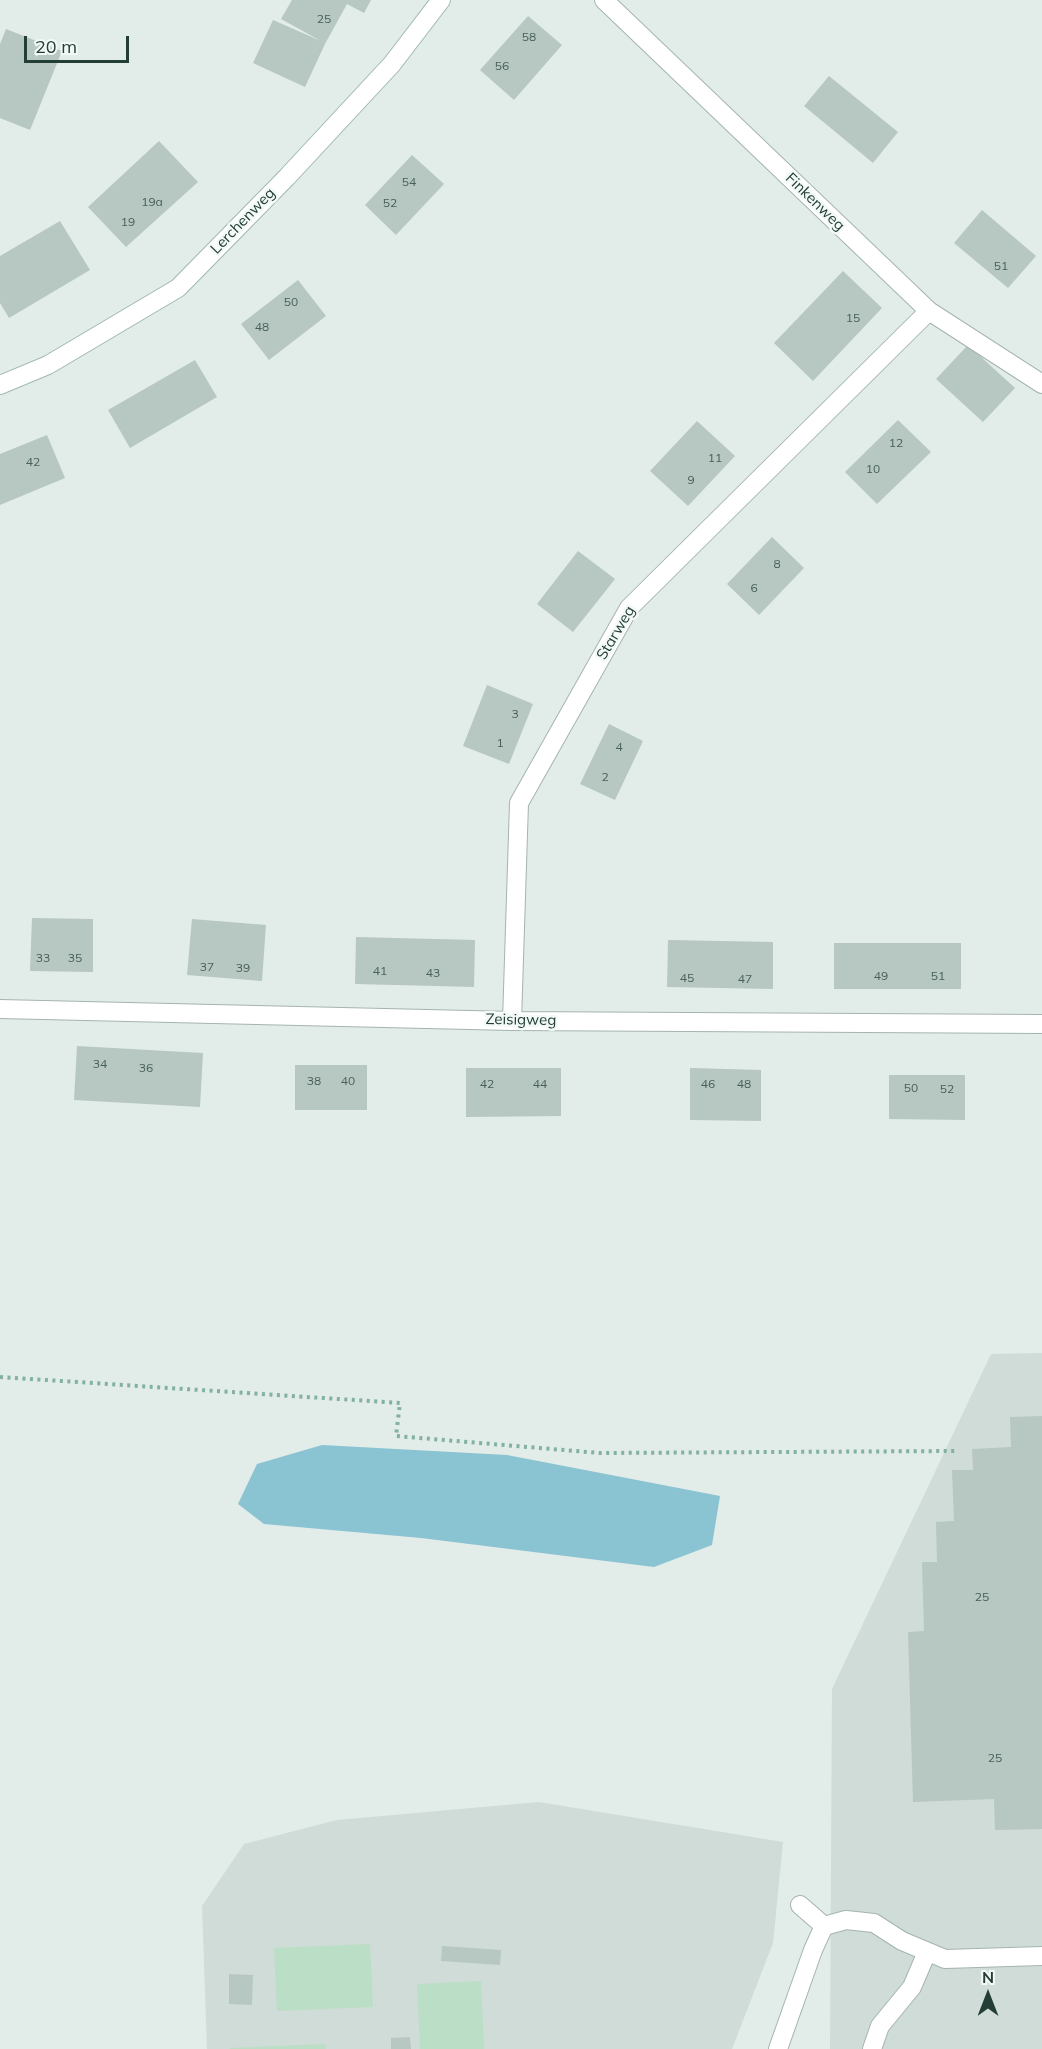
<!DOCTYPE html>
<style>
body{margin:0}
#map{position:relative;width:1042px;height:2049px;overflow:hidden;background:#e2ece8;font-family:Mulish,sans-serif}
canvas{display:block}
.north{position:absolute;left:958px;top:1965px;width:60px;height:60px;-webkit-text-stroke:4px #f3f9f6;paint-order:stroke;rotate:0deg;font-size:16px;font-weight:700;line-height:24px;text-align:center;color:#223e37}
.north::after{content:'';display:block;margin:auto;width:21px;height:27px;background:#223e37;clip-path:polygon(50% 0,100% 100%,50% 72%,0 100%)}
.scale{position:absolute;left:24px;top:36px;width:105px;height:27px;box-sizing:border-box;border:3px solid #223e37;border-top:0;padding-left:8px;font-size:18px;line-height:21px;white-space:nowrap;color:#223e37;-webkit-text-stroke:4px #f3f9f6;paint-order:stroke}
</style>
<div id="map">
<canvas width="1042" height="2049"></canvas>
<div class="north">N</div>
<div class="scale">20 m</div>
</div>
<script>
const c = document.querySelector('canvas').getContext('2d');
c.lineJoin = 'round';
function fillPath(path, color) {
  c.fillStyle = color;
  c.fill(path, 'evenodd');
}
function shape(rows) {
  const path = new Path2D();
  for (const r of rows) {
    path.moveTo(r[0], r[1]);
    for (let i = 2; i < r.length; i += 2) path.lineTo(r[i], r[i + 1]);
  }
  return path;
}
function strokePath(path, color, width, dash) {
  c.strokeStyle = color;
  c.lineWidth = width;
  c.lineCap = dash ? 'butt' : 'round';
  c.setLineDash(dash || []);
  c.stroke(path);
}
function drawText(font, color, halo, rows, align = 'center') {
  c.font = font + ' Mulish,sans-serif';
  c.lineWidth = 5;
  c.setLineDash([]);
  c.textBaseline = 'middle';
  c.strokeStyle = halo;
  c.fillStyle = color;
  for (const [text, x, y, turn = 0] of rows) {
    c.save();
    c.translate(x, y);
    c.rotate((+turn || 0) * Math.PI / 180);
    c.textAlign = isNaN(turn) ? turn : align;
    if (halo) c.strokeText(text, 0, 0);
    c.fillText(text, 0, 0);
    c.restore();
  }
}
const built = shape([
 [1042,1353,1042,2049,830,2049,832,1689,991,1354],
 [539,1802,783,1842,773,1943,732,2049,207,2049,202,1906,244,1844,337,1820]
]);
const green = shape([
 [370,1944,373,2007,277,2011,274,1948],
 [481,1981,484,2049,420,2049,417,1984],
 [326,2044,326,2049,230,2049,230,2048]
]);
const water = shape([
 [322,1445,507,1455,720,1496,712,1545,654,1567,421,1538,264,1524,238,1504,257,1464]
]);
const building = shape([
 [292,0,371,0,364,13,347,4,325,44,305,87,253,63,273,20,321,41,281,19],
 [528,16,562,45,514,100,480,70],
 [6,29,62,51,30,130,0,118,0,44],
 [829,76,898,132,873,163,804,106],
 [159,141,198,182,126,247,88,207],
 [412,155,444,184,396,235,365,205],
 [982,210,1036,256,1008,288,954,243],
 [60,221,90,270,9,318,0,303,0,256],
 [843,271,882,308,813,381,774,343],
 [298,280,326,316,269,360,241,324],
 [968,345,1015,388,983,422,936,379],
 [195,360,217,397,130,448,108,410],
 [898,420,931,452,877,504,845,472],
 [697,421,735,456,688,506,650,471],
 [47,435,65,478,0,505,0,454],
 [772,537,804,568,759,615,727,584],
 [578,551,615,579,573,632,537,604],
 [487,685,533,704,509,764,463,746],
 [609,724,643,741,615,800,580,784],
 [32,918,93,919,93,972,30,971],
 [192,919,266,925,262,981,187,975],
 [356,937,475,940,474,987,355,984],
 [668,940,773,942,773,989,667,987],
 [834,943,961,943,961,989,834,989],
 [77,1046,203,1053,200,1107,74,1100],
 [295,1065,367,1065,367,1110,295,1110],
 [466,1068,561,1068,561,1116,466,1117],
 [690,1068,761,1070,761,1121,690,1120],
 [889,1075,965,1075,965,1120,889,1119],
 [1042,1416,1042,1829,995,1830,994,1799,913,1802,908,1632,924,1631,922,1562,937,1562,936,1522,954,1521,952,1470,973,1470,972,1449,1011,1447,1010,1417],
 [442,1946,501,1950,500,1965,441,1961],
 [229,1974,253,1975,252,2005,229,2004],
 [410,2037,411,2049,391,2049,391,2038]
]);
const path = shape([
 [0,1377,400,1403,396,1436,600,1453,955,1451]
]);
const lane = shape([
 [800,1905,824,1926],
 [778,2049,813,1950,824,1926,846,1920,874,1923,902,1941,945,1959,1042,1956],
 [872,2049,880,2026,912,1987,927,1952]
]);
const street = shape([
 [604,0,929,311,1042,384],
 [0,1009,512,1021,1042,1024],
 [512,1021,519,803,629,608,929,311]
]);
const secondary = shape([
 [0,385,48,365,178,288,287,177,392,64,441,0]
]);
const numberNames = [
 ["25",324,19],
 ["58",529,37],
 ["56",502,66],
 ["54",409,182],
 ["19a",152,202],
 ["52",390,203],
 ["19",128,222],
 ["51",1001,266],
 ["50",291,302],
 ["15",853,318],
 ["48",262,327],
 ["12",896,443],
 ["11",715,458],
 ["42",33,462],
 ["10",873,469],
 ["9",691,480],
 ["8",777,564],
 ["6",754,588],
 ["3",515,714],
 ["1",500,743],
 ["4",619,747],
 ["2",605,777],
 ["33",43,958],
 ["35",75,958],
 ["37",207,967],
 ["39",243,968],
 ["41",380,971],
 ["43",433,973],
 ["49",881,976],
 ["51",938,976],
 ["45",687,978],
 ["47",745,979],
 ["34",100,1064],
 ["36",146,1068],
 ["38",314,1081],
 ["40",348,1081],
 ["42",487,1084],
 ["44",540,1084],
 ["46",708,1084],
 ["48",744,1084],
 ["50",911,1088],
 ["52",947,1089],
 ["25",982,1597],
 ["25",995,1758]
];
const streetNames = [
 ["Finkenweg",815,202,44],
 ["Lerchenweg",243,221,-46],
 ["Starweg",616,633,-59],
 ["Zeisigweg",521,1020,1]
];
fillPath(built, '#d0dcd7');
fillPath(green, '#bbdec6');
fillPath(water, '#8ac3d2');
fillPath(building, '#b7c7c1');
strokePath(lane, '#a5b4af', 20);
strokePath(street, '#a5b4af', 20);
strokePath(secondary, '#a0b8b1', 20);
strokePath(path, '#82b0a4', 4, [3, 4.5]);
strokePath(lane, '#fff', 18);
strokePath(street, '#fff', 18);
strokePath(secondary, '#fff', 18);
drawText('12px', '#47605a', null, numberNames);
drawText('15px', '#223e37', '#f3f9f6', streetNames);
</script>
